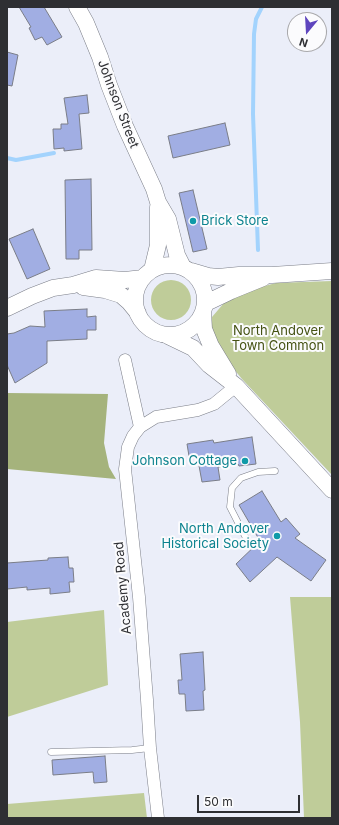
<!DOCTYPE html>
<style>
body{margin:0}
#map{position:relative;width:339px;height:825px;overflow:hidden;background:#ebeef9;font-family:Inter,sans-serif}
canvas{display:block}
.frame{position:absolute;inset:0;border:8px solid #2e2f33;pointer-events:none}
.north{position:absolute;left:287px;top:12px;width:40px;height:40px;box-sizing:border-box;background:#fbfbfd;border:1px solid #a9a9ac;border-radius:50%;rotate:198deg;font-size:11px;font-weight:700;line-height:16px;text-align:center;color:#2e2f33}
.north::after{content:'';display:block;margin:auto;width:14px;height:18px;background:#5e45be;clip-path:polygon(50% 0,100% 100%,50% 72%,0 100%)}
.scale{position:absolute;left:197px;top:795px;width:103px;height:18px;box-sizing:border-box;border:2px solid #2e2f33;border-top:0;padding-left:5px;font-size:12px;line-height:14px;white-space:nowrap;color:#2e2f33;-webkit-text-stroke:3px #fbfbfd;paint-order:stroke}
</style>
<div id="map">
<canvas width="339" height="825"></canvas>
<div class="frame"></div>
<div class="north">N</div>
<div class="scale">50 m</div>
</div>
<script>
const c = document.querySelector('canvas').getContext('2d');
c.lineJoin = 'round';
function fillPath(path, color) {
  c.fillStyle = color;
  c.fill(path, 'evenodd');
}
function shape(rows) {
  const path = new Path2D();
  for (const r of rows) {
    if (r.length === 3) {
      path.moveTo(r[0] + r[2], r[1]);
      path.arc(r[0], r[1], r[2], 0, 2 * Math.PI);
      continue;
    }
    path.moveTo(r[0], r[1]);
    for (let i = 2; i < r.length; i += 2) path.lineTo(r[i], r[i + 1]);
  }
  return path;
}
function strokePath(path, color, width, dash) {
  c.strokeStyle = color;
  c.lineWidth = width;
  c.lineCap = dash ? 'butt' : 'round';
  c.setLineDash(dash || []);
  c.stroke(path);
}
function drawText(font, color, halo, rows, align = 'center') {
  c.font = font + ' Inter,sans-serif';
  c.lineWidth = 4;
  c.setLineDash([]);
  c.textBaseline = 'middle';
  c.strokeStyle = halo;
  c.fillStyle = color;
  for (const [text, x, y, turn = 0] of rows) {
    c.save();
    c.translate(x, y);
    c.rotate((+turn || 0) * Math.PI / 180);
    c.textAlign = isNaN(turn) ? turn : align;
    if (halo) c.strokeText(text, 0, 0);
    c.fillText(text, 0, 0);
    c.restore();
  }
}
const green = shape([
 [171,300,20],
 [332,281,332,475,242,379,220,352,211,325,212,317,224,303,253,289,276,283],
 [290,597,332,597,332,818,304,818,300,722],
 [104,610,108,685,7,717,7,622],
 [144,793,147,818,7,818,7,804]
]);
const forest = shape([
 [7,393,108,394,104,443,109,467,116,479,7,469]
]);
const stream = shape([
 [7,158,16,160,54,153],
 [258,250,253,114,254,34,256,19,262,7]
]);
const building = shape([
 [19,7,44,7,62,37,47,45,42,37,35,40,29,28,31,27,19,7],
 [7,52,18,55,12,86,7,85,7,52],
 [87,95,89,113,79,114,82,149,64,151,64,148,54,149,53,129,61,129,61,124,68,124,64,98,87,95],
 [225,123,230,145,173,158,168,136,225,123],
 [91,179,92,250,79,250,79,259,66,259,65,180,91,179],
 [193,190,207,249,193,252,179,193,193,190],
 [33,229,50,269,27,279,9,239,33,229],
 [87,309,87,317,96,316,96,330,87,330,87,339,47,341,47,363,15,383,7,365,7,334,14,333,30,326,45,327,44,311,87,309],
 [252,437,256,464,239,466,238,464,218,467,220,480,202,482,197,455,189,456,187,444,213,440,214,443,252,437],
 [262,491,281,522,286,518,300,534,295,538,326,560,311,581,277,557,250,582,236,564,260,541,239,505,262,491],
 [68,557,69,568,73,568,74,582,69,582,70,592,50,594,50,588,27,590,27,587,7,589,7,563,48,560,48,558,68,557],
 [203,652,205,690,203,691,204,710,186,711,185,694,179,694,178,680,182,680,180,654,203,652],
 [105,756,107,782,94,783,93,772,53,775,52,760,105,756]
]);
const lane = shape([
 [248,542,230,507,232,488,241,478,258,472,275,471],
 [51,752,132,750,150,748]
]);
const street = shape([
 [125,360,140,427,133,436,128,447,125,469,139,597,147,700,150,748,158,818],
 [140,427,156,417,198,410,214,404,236,386]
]);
const secondary = shape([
 [77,7,86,23,100,57,109,85,125,126,154,189,158,202,168,219,177,255,183,267],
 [170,300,35],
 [152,270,158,245,158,207],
 [191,271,208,276,218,277,239,275,272,275,332,271],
 [83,287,105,290,121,295,129,302,138,313],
 [206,303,231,291,263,278],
 [7,308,32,296,53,288,73,285,96,278,125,280,143,278],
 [203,312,204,329,211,346,228,374],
 [166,335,193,348,209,365,236,386,332,490]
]);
const markers = [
 [193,221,4,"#0f9aa8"],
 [245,461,4,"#0f9aa8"],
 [277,536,4,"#0f9aa8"]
];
const streetNames = [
 ["Johnson Street",118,104,69],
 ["Academy Road",123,588,-95]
];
const cultureNames = [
 ["Brick Store",201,221,"left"],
 ["Johnson Cottage",237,461],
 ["North Andover",269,529],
 ["Historical Society",269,544]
];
const parkNames = [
 ["North Andover",278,331],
 ["Town Common",278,346]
];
fillPath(green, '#bfcc99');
fillPath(forest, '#a5b37c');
strokePath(stream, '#a3d3fd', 4);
fillPath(building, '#a1aee3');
strokePath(building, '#7a7d87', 1);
strokePath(lane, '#7b7e88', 7);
strokePath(street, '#7b7e88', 13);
strokePath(secondary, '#7b7e88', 17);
strokePath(lane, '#fff', 6);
strokePath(street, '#fff', 12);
strokePath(secondary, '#fff', 16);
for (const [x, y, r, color] of markers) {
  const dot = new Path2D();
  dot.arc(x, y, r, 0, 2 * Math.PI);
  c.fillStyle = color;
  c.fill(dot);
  strokePath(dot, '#fbfbfd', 1.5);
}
drawText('13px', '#2e2f33', '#fbfbfd', streetNames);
drawText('13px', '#0d838f', '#fbfbfd', cultureNames, 'right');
drawText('13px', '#455213', '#fbfbfd', parkNames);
</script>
